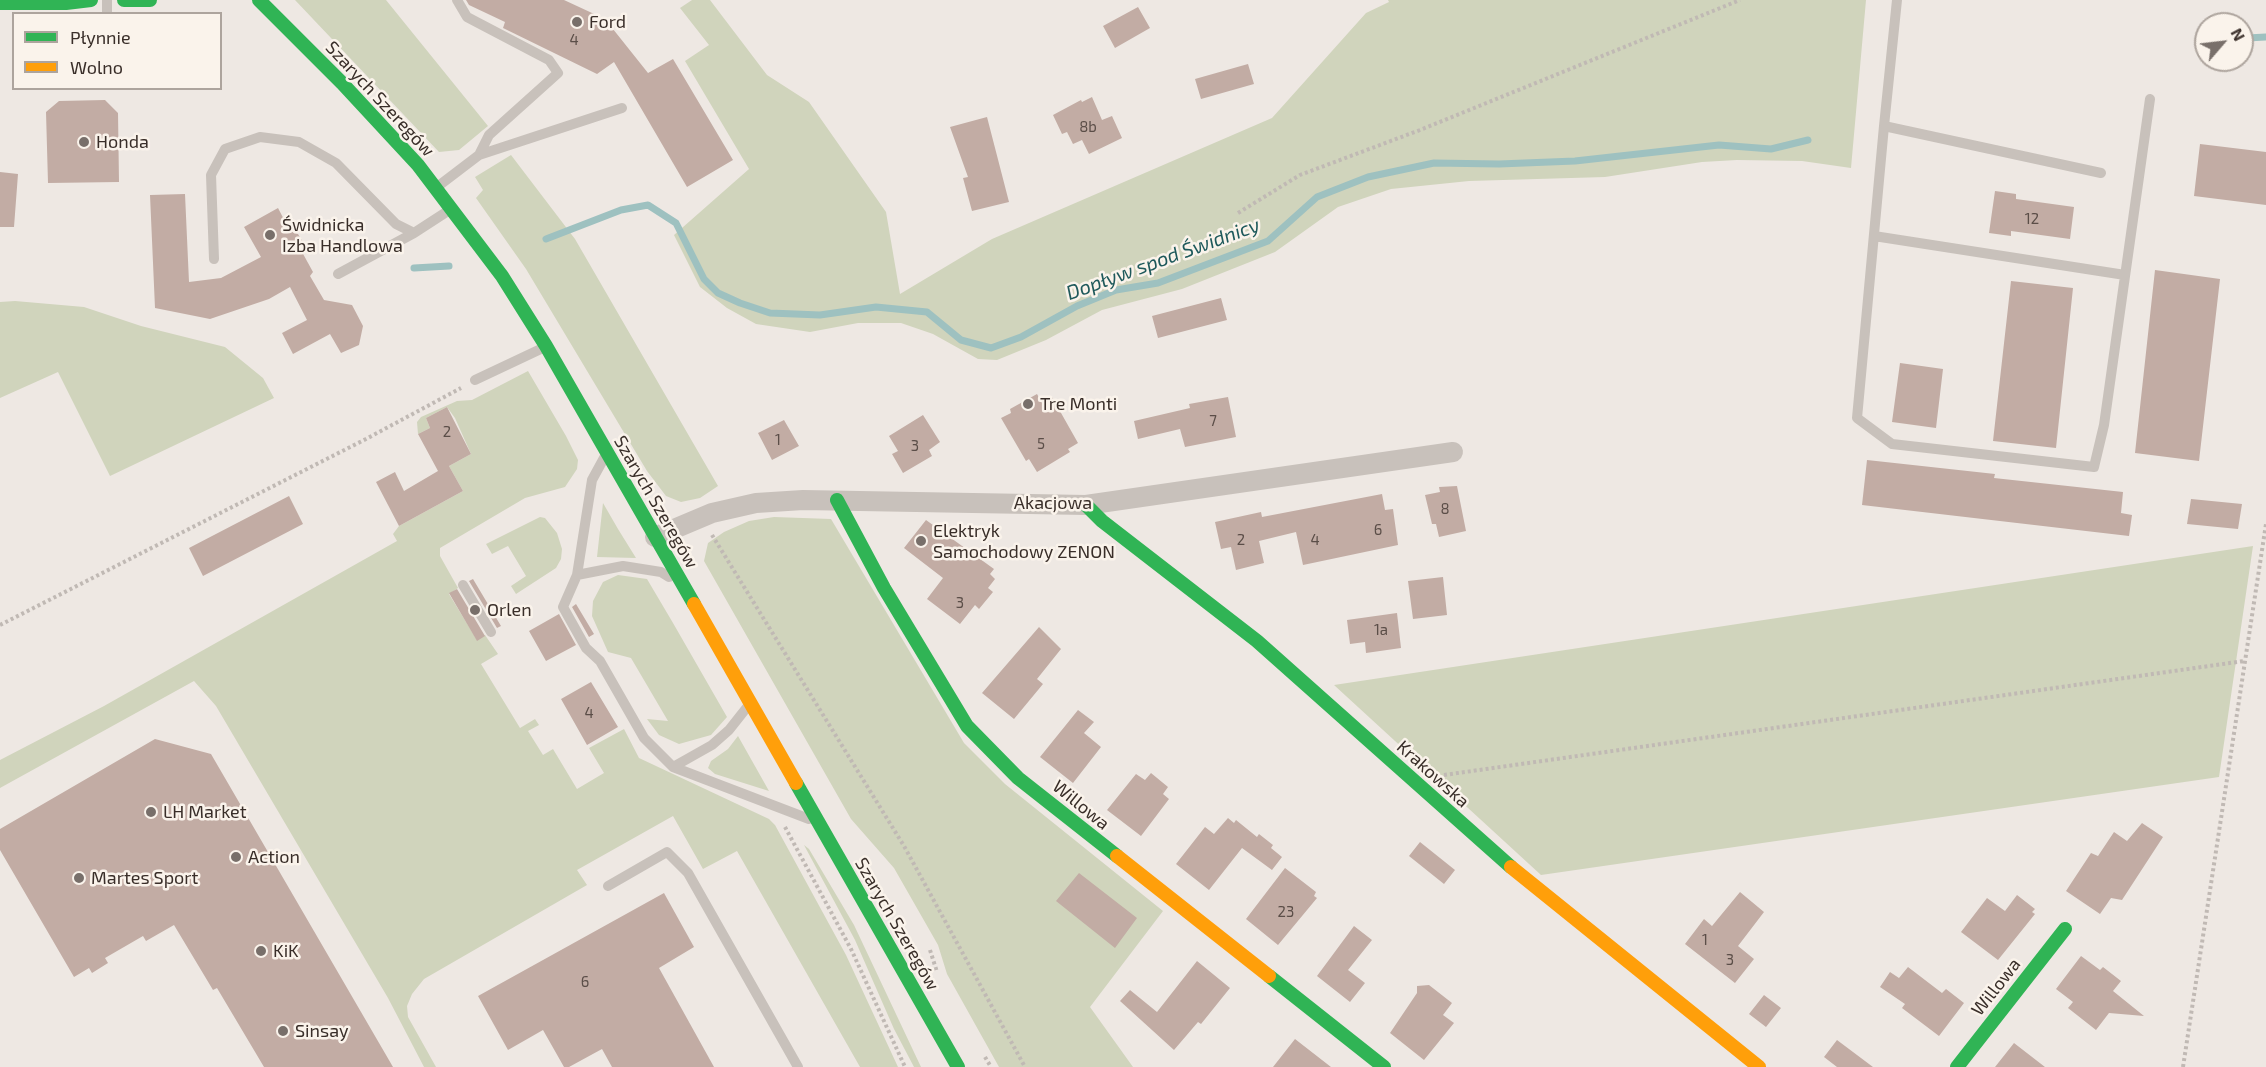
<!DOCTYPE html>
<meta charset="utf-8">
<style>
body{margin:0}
#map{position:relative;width:2266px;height:1067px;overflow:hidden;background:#eee8e3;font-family:"Exo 2",sans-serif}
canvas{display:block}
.legend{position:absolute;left:12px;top:12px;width:210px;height:78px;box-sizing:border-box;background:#faf3eb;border:2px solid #ada49d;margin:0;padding:8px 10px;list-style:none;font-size:18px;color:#392e29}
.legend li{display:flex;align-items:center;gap:12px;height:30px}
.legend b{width:30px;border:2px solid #ada49d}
.north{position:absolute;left:2194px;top:12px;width:60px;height:60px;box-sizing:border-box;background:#faf3eb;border:2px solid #ada49d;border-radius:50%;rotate:62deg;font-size:16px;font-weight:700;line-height:24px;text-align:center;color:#392e29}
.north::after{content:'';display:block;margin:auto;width:21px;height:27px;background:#786f6a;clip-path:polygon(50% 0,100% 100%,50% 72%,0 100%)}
</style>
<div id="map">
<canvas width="2266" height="1067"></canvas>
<ul class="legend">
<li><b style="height:8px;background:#30b455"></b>Płynnie</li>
<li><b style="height:8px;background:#ff9f0a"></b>Wolno</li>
</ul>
<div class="north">N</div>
</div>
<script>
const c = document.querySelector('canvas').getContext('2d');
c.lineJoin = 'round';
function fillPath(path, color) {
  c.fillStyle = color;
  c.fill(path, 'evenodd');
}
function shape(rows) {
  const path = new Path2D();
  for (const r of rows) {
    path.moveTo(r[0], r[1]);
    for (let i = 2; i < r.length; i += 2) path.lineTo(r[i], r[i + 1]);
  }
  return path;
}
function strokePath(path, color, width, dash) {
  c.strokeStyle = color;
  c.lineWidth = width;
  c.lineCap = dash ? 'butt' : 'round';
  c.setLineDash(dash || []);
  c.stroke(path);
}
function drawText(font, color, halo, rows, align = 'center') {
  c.font = font + ' "Exo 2",sans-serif';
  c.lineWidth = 5;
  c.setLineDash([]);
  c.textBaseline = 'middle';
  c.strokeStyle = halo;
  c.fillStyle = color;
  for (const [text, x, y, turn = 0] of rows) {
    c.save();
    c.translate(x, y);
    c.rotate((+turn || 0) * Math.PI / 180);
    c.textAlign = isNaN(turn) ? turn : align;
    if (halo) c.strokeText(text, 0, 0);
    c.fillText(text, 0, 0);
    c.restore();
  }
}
const green = shape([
 [295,0,386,0,488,126,459,150,439,152],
 [692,0,710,0,767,75,809,102,886,212,900,294,992,239,1272,118,1366,13,1389,2,1388,0,1866,0,1851,168,1802,161,1737,160,1702,162,1605,177,1469,181,1391,189,1338,207,1275,252,1182,289,1102,310,1046,340,997,360,978,359,933,334,901,323,858,323,810,332,756,324,727,308,700,287,674,235,749,169,685,61,709,45,680,8],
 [511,155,575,239,718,486,700,498,681,502,666,496,647,471,526,269,476,198,483,190,475,177],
 [15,301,84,307,141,326,225,347,263,378,274,398,110,476,58,372,0,398,0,302],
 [528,371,566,436,578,460,577,469,565,487,525,498,440,548,440,556,458,588,449,594,477,640,485,635,498,654,481,664,520,728,535,719,539,725,528,731,543,755,553,749,577,789,604,773,589,748,624,729,639,758,769,819,775,825,846,955,898,1067,860,1067,737,851,703,869,673,816,577,870,587,885,424,979,412,994,407,1006,408,1017,436,1067,424,1067,388,998,216,706,194,681,0,788,0,760,104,706,397,541,393,534,399,526,463,491,449,466,471,454,455,418,447,407,426,418,430,428,418,434,417,422,421,417,457,401,472,400],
 [603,503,618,529,636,558,597,557],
 [540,517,545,518,557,533,562,549,561,559,556,568,516,594,511,586,526,576,508,546,492,554,486,544],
 [774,517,831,519,964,743,1005,784,1163,911,1090,1007,1133,1067,999,1067,947,974,938,945,894,868,851,819,704,561,708,543,724,532,749,521],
 [2253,546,2219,777,1541,875,1334,685],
 [618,575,647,579,673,623,727,717,711,735,679,744,659,735,647,719,668,721,631,658,608,652,592,616,593,601,603,582],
 [738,736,769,791,715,774,708,768,711,761,728,749],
 [804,845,809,849,854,925,921,1067,914,1067,894,1029,855,940]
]);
const stream = shape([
 [2247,38,2266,37],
 [546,239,621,210,648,205,676,223,704,279,718,293,740,303,770,313,820,315,876,307,927,312,961,340,991,348,1021,337,1077,306,1116,290,1158,283,1268,241,1317,197,1368,177,1434,163,1499,164,1575,161,1719,145,1771,149,1808,140],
 [414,268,449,266]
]);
const building = shape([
 [466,0,564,0,605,19,648,73,673,59,733,160,687,187,614,62,597,74,503,28,505,22,469,5],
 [1138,7,1150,28,1115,48,1103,26],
 [1248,64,1254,84,1201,99,1195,79],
 [1092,97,1102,120,1112,116,1122,138,1089,154,1082,140,1073,144,1067,132,1062,134,1053,115,1081,100,1082,102],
 [105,100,118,113,119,182,48,183,46,112,59,101],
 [987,117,1009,202,972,211,963,178,968,177,950,127],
 [2200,144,2266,152,2266,205,2194,196],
 [0,172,18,174,14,227,0,227],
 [1995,191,2016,194,2016,199,2074,207,2070,239,2011,231,2011,236,1989,233],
 [185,194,189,282,221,278,261,257,244,227,278,208,290,231,298,234,303,242,302,252,313,272,310,276,324,300,352,305,363,326,359,345,341,353,330,334,293,354,282,333,307,320,290,287,269,299,210,319,155,308,150,195],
 [2155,270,2220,279,2199,461,2135,453],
 [2011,281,2073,288,2056,448,1993,441],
 [1221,298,1227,320,1158,338,1152,316],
 [1900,363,1943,369,1936,428,1892,422],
 [1037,394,1042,403,1052,397,1078,443,1068,449,1070,452,1037,472,1029,459,1026,461,1001,418,1011,413,1010,409],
 [1228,397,1236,437,1185,447,1180,429,1138,439,1134,421,1190,408,1189,404],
 [447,407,471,454,449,466,463,491,399,526,376,482,395,472,404,491,438,471,418,434,430,428,426,418],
 [923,415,940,442,929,450,932,456,903,473,892,454,898,451,889,436],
 [784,420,799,446,772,460,758,433],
 [1867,460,1995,474,1994,478,2123,492,2121,513,2132,515,2129,536,1862,505],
 [1457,486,1466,531,1439,537,1436,524,1432,524,1425,495,1440,492,1439,487],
 [1382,494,1385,510,1393,509,1398,545,1303,565,1296,532,1259,541,1264,563,1236,570,1231,547,1221,549,1215,522,1261,512,1262,517],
 [289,496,303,524,203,576,189,548],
 [2191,499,2242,504,2238,529,2187,524],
 [926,520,994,569,990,574,995,579,988,588,993,592,979,609,975,605,960,624,927,599,943,578,904,548],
 [1443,577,1447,615,1413,619,1408,581],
 [473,579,501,626,497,628,469,581],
 [457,589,485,636,477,641,449,593],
 [576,604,594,634,589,637,572,607],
 [1397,613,1401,648,1366,653,1365,642,1350,644,1347,620],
 [559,614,576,645,546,661,529,631],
 [1039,627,1061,649,1037,679,1043,684,1014,719,982,693],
 [591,682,618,727,587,745,561,699],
 [1078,710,1094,722,1084,733,1101,747,1073,783,1040,757],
 [155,739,211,754,393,1067,264,1067,217,988,213,990,174,925,146,941,143,936,105,958,108,963,92,973,89,968,74,977,0,850,0,829],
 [1151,773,1168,787,1163,794,1169,799,1141,836,1107,810,1136,774,1145,780],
 [1228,818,1234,823,1236,820,1257,837,1259,834,1273,845,1271,848,1282,857,1272,870,1242,848,1209,890,1176,864,1205,827,1214,834],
 [2142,823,2163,837,2122,900,2111,898,2100,914,2066,891,2091,853,2098,856,2114,832,2127,841],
 [1420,842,1455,870,1444,884,1409,856],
 [1285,868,1316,892,1314,896,1317,898,1278,945,1246,919],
 [1079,873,1137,918,1115,948,1056,901],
 [1740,892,1764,912,1738,946,1754,959,1735,983,1685,944,1704,919,1712,926],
 [664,893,694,947,659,968,714,1067,612,1067,602,1049,569,1067,564,1067,543,1030,508,1050,478,996],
 [2017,895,2035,909,2032,912,2035,914,1998,960,1961,932,1987,898,2005,911],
 [1354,926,1372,940,1348,970,1365,983,1350,1002,1317,976],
 [2081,956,2100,970,2103,967,2121,981,2113,991,2144,1016,2109,1013,2096,1030,2068,1008,2073,1002,2056,989],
 [1197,961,1230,988,1201,1024,1198,1022,1174,1050,1120,1001,1130,990,1157,1012],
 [1908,967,1942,993,1946,989,1964,1003,1939,1036,1902,1008,1905,1004,1880,987,1890,972,1899,978],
 [1429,985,1452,1003,1443,1015,1454,1023,1424,1060,1390,1033,1417,993,1417,986],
 [1764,995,1781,1008,1766,1027,1749,1014],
 [1295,1039,1331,1067,1273,1067],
 [1837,1040,1873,1067,1837,1067,1824,1057],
 [2014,1043,2045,1067,1995,1067]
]);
const path = shape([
 [1238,213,1300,175,1420,130,1740,0],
 [712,535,904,846,1025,1067],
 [0,625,366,439,461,388],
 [1444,775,2244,661],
 [785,827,851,949,905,1067],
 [930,950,937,972],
 [985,1057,991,1067],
 [2183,1067,2266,524]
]);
const lane = shape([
 [1897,0,1884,126,2101,173],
 [107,14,107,0],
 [1884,126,1857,418,1892,444,2094,467,2104,425,2150,99],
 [479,155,622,108],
 [437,187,479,155,489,135,558,73,549,60,467,17,457,0],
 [1874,236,2125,275],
 [214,259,211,175,225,149,260,137,299,142,336,163,396,224,414,233,451,209],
 [338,274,414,233],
 [475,380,545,347],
 [604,458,592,480,577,575,563,607,586,648,600,661,644,738,673,767,809,819],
 [577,575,623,566,661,572,669,577],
 [463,585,491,632],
 [673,767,712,745,729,730,748,706],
 [608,886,667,852,688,873,798,1067]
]);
const street = shape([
 [655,537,712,513,756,503,803,500,1086,505,1453,452]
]);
const fast = shape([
 [124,0,150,0],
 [259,0,342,83,418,165,502,276,546,346,694,604],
 [0,3,66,3,91,0],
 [837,500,884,588,967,726,1018,778,1117,856],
 [1086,505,1102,521,1257,641,1511,867],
 [796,783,958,1067],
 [1269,976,1384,1067],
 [1957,1067,2065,929]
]);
const slow = shape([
 [694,604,796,783],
 [1117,856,1269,976],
 [1511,867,1759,1067]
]);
const markers = [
 [577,22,6,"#786f6a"],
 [84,142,6,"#786f6a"],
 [270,235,6,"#786f6a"],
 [1028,404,6,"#786f6a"],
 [921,541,6,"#786f6a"],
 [475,610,6,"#786f6a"],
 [151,812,6,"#786f6a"],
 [236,857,6,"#786f6a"],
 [79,878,6,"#786f6a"],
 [261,951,6,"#786f6a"],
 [283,1031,6,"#786f6a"]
];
const numberNames = [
 ["4",574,40],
 ["8b",1088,127],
 ["12",2032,219],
 ["7",1213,421],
 ["2",447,432],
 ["1",778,440],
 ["5",1041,444],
 ["3",915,446],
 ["8",1445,509],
 ["6",1378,530],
 ["2",1241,540],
 ["4",1315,540],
 ["3",960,603],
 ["1a",1381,630],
 ["4",589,713],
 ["23",1286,912],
 ["1",1705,940],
 ["3",1730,960],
 ["6",585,982]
];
const poiNames = [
 ["Ford",589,22],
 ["Honda",96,142],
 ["Świdnicka",282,225],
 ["Izba Handlowa",282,246],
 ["Tre Monti",1040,404],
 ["Elektryk",933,531],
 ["Samochodowy ZENON",933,552],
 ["Orlen",487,610],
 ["LH Market",163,812],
 ["Action",248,857],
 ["Martes Sport",91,878],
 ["KiK",273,951],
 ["Sinsay",295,1031]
];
const streetNames = [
 ["Szarych Szeregów",380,99,47],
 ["Szarych Szeregów",656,502,60],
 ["Akacjowa",1053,503],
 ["Krakowska",1433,774,42],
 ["Willowa",1081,805,39],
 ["Szarych Szeregów",897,924,60],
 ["Willowa",1996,987,-52]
];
const waterNames = [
 ["Dopływ spod Świdnicy",1163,259,-20]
];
fillPath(green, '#d0d4bc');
strokePath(stream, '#9ec1c0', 7);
fillPath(building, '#c2aca4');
strokePath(path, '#c0b9b4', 4, [3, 3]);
strokePath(lane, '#c8c1bb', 10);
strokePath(street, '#c8c1bb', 20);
strokePath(fast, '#30b455', 14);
strokePath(slow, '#ff9f0a', 14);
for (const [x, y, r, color] of markers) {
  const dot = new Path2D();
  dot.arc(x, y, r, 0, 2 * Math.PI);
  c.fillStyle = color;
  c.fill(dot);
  strokePath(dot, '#faf3eb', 2);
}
drawText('15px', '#5b4e48', null, numberNames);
drawText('18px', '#392e29', '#faf3eb', poiNames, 'left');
drawText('18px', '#392e29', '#faf3eb', streetNames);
drawText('italic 20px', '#1e595b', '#faf3eb', waterNames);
</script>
